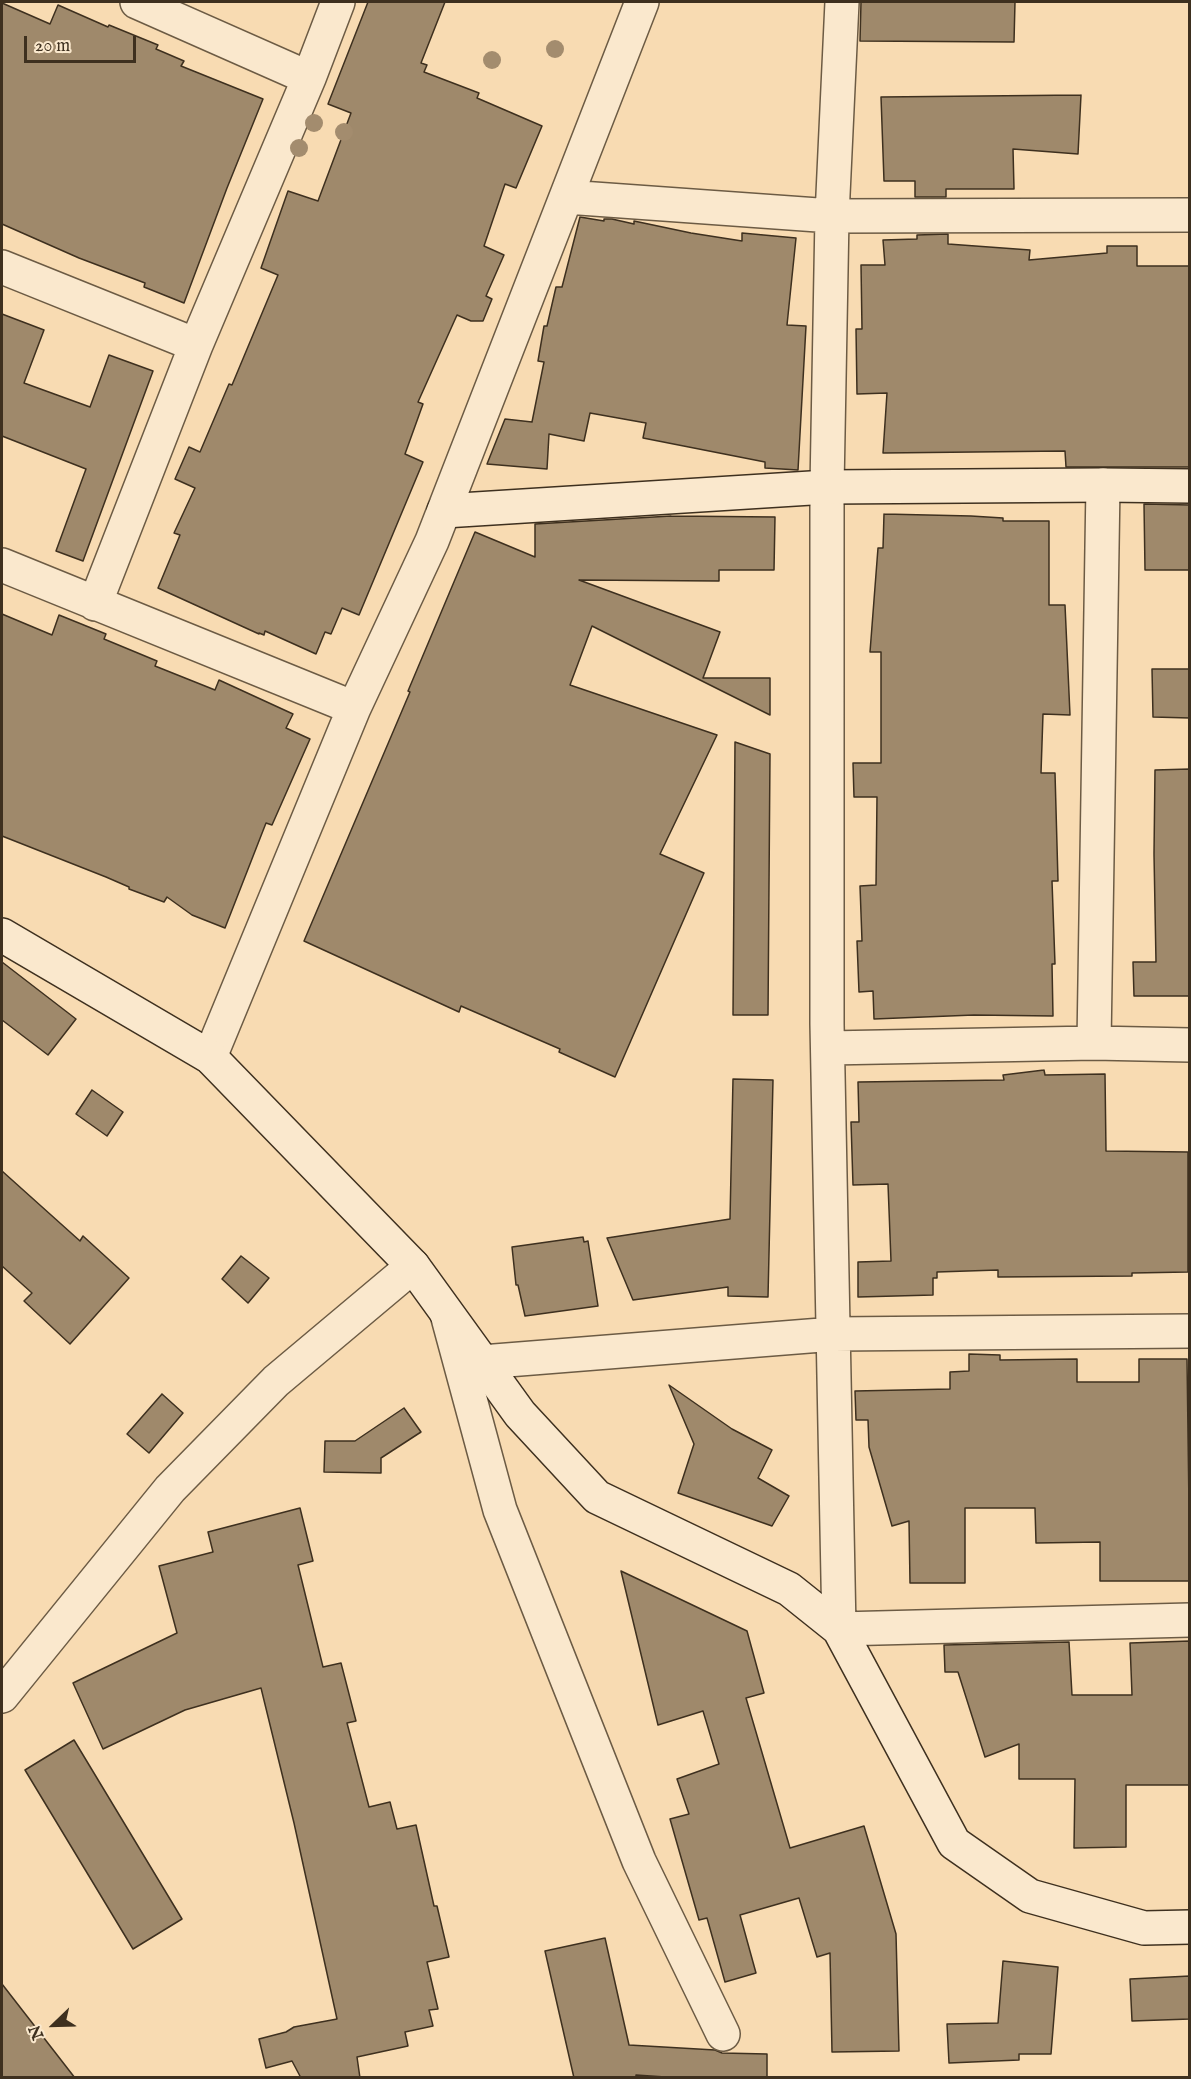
<!DOCTYPE html>
<style>
body{margin:0}
#map{position:relative;width:1191px;height:2079px;overflow:hidden;background:#f8dbb2;font-family:"IM FELL English",serif}
canvas{display:block}
.frame{position:absolute;inset:0;border:3px solid #3e301f;pointer-events:none}
.north{position:absolute;left:24px;top:1995px;width:60px;height:60px;-webkit-text-stroke:4px #fae8cd;paint-order:stroke;rotate:247deg;font-size:16px;font-weight:700;line-height:24px;text-align:center;color:#3e301f}
.north::after{content:'';display:block;margin:auto;width:21px;height:27px;background:#3e301f;clip-path:polygon(50% 0,100% 100%,50% 72%,0 100%)}
.scale{position:absolute;left:24px;top:36px;width:112px;height:27px;box-sizing:border-box;border:3px solid #3e301f;border-top:0;padding-left:8px;font-size:18px;line-height:21px;white-space:nowrap;color:#3e301f;-webkit-text-stroke:4px #fae8cd;paint-order:stroke}
</style>
<div id="map">
<canvas width="1191" height="2079"></canvas>
<div class="frame"></div>
<div class="north">N</div>
<div class="scale">20 m</div>
</div>
<script>
const c = document.querySelector('canvas').getContext('2d');
c.lineJoin = 'round';
function fillPath(path, color) {
  c.fillStyle = color;
  c.fill(path, 'evenodd');
}
function shape(rows) {
  const path = new Path2D();
  for (const r of rows) {
    path.moveTo(r[0], r[1]);
    for (let i = 2; i < r.length; i += 2) path.lineTo(r[i], r[i + 1]);
  }
  return path;
}
function strokePath(path, color, width, dash) {
  c.strokeStyle = color;
  c.lineWidth = width;
  c.lineCap = dash ? 'butt' : 'round';
  c.setLineDash(dash || []);
  c.stroke(path);
}
const building = shape([
 [368,2,445,2,421,63,427,65,424,72,479,93,477,98,542,126,516,188,505,184,484,246,504,255,486,296,492,299,483,321,471,321,457,315,418,402,423,404,405,454,423,462,359,615,342,608,331,634,325,632,316,654,265,631,264,635,259,633,259,634,158,588,180,535,174,533,195,488,175,479,189,447,200,452,229,384,232,385,278,275,261,268,288,191,318,201,351,113,328,104,368,2],
 [861,2,1015,2,1014,42,860,41,861,2],
 [2,3,50,24,58,5,108,27,109,25,158,45,156,49,184,61,181,66,263,99,227,188,184,303,144,287,145,283,79,258,2,224,2,3],
 [1081,95,1078,154,1013,149,1014,189,946,189,946,197,915,197,915,181,884,181,881,97,1081,95],
 [580,217,604,221,604,219,612,219,634,224,634,221,691,233,742,241,742,233,796,238,787,325,806,326,798,470,765,468,765,462,643,438,646,423,590,413,584,441,549,434,547,469,487,464,505,419,532,422,544,362,538,361,544,326,547,326,556,287,562,287,580,217],
 [948,234,948,244,1030,250,1029,260,1107,253,1107,246,1137,246,1137,266,1190,266,1190,467,1066,467,1065,451,883,453,887,393,857,394,856,329,862,329,861,265,885,265,883,240,917,239,917,235,948,234],
 [2,314,44,330,24,383,90,407,109,355,153,371,83,561,56,551,86,469,2,436,2,314],
 [1144,504,1190,505,1190,570,1145,570,1144,504],
 [884,514,971,516,1003,518,1003,521,1049,521,1049,605,1065,605,1070,715,1043,714,1041,773,1055,773,1058,881,1052,881,1055,964,1052,964,1053,1016,974,1015,874,1019,873,991,859,992,857,941,862,941,860,886,876,885,877,797,854,797,853,763,881,763,881,652,870,652,878,548,883,548,884,514],
 [671,516,775,517,774,570,719,570,719,581,579,580,720,632,703,678,770,678,770,715,592,626,570,685,717,735,660,854,704,873,615,1077,559,1052,560,1049,461,1006,459,1012,304,941,410,692,408,691,475,532,535,557,535,524,671,516],
 [2,614,52,635,59,615,106,634,104,639,157,661,155,666,215,690,219,680,293,714,286,728,310,739,272,825,266,823,225,928,192,915,167,897,164,902,129,889,129,887,106,877,2,836,2,614],
 [1152,669,1190,669,1190,718,1153,717,1152,669],
 [735,742,770,754,768,1015,733,1015,735,742],
 [1190,769,1190,996,1134,996,1133,962,1156,962,1154,854,1155,770,1190,769],
 [2,962,76,1019,48,1055,2,1020,2,962],
 [1044,1070,1045,1075,1105,1074,1106,1151,1188,1152,1188,1272,1132,1273,1132,1276,998,1277,998,1270,937,1272,937,1278,933,1278,933,1295,858,1297,858,1262,891,1261,888,1184,853,1185,851,1122,859,1122,858,1082,1004,1080,1003,1075,1044,1070],
 [733,1079,773,1080,768,1297,728,1296,728,1287,633,1300,607,1238,730,1219,733,1079],
 [92,1090,123,1112,107,1136,76,1114,92,1090],
 [2,1171,80,1241,83,1236,129,1278,70,1344,24,1301,32,1293,2,1266,2,1171],
 [583,1237,584,1242,588,1241,598,1306,525,1316,518,1285,516,1285,512,1247,583,1237],
 [241,1256,269,1278,248,1303,222,1279,241,1256],
 [969,1354,1000,1355,1000,1360,1077,1359,1077,1382,1139,1382,1139,1359,1187,1359,1190,1581,1100,1581,1100,1542,1036,1543,1035,1508,965,1508,965,1583,910,1583,909,1521,892,1526,869,1447,868,1420,856,1420,855,1391,950,1389,950,1372,969,1371,969,1354],
 [669,1385,732,1429,772,1450,758,1478,789,1496,772,1526,678,1493,694,1444,669,1385],
 [162,1394,183,1413,149,1453,127,1434,162,1394],
 [404,1408,421,1432,381,1458,381,1473,324,1472,325,1441,355,1441,404,1408],
 [300,1508,313,1561,298,1565,323,1667,341,1663,356,1721,347,1723,369,1807,390,1802,397,1829,416,1825,434,1906,437,1906,449,1957,427,1962,438,2009,429,2010,433,2026,405,2032,408,2046,357,2057,360,2078,301,2078,292,2061,266,2068,259,2039,286,2032,294,2027,337,2019,294,1823,261,1688,185,1710,103,1749,73,1683,177,1633,159,1566,213,1552,208,1532,300,1508],
 [621,1571,747,1631,764,1693,746,1698,790,1848,864,1826,896,1934,899,2051,832,2052,830,1953,817,1957,799,1898,740,1915,756,1973,725,1982,707,1918,699,1920,670,1819,689,1814,677,1779,719,1764,703,1711,658,1725,621,1571],
 [1190,1641,1190,1785,1126,1785,1126,1847,1074,1848,1075,1779,1019,1779,1019,1744,985,1757,958,1672,945,1672,944,1645,1069,1642,1072,1695,1132,1695,1130,1643,1190,1641],
 [74,1740,182,1919,133,1949,25,1770,74,1740],
 [605,1938,629,2045,715,2050,722,2053,767,2054,767,2078,680,2078,636,2075,636,2078,574,2078,545,1951,605,1938],
 [1003,1961,1058,1967,1051,2054,1019,2054,1019,2060,949,2063,947,2024,998,2023,1003,1961],
 [1190,1976,1190,2019,1132,2021,1130,1979,1190,1976],
 [2,1984,75,2078,2,2078,2,1984]
]);
const minor = shape([
 [137,2,309,78],
 [842,2,832,216,827,487,827,1024,839,1629,1190,1620],
 [566,197,832,216,1190,215],
 [2,267,196,345],
 [2,565,354,708],
 [95,604,196,345,309,78,338,2],
 [1094,1043,1103,485],
 [828,1048,1094,1043,1190,1045],
 [210,1057,354,708,432,541,642,2],
 [447,1314,500,1510,639,1861,723,2034],
 [482,1362,834,1334,1190,1331],
 [2,1696,170,1489,276,1381,413,1266]
]);
const secondary = shape([
 [444,511,827,487,1103,485,1190,486],
 [2,935,210,1057,413,1266,520,1414,597,1497,789,1589,839,1629,954,1843,1030,1896,1144,1928,1190,1927]
]);
const trees = [
 [555,49],
 [492,60],
 [314,123],
 [344,132],
 [299,148]
];
fillPath(building, '#9f896b');
strokePath(building, '#3e301f', 1.5);
strokePath(minor, '#6c5b44', 36);
strokePath(secondary, '#3e301f', 36);
strokePath(minor, '#fae8cd', 33);
strokePath(secondary, '#fae8cd', 33);
c.fillStyle = '#a38c6e';
for (const [x, y] of trees) {
  c.beginPath();
  c.arc(x, y, 9, 0, 2 * Math.PI);
  c.fill();
}
</script>
